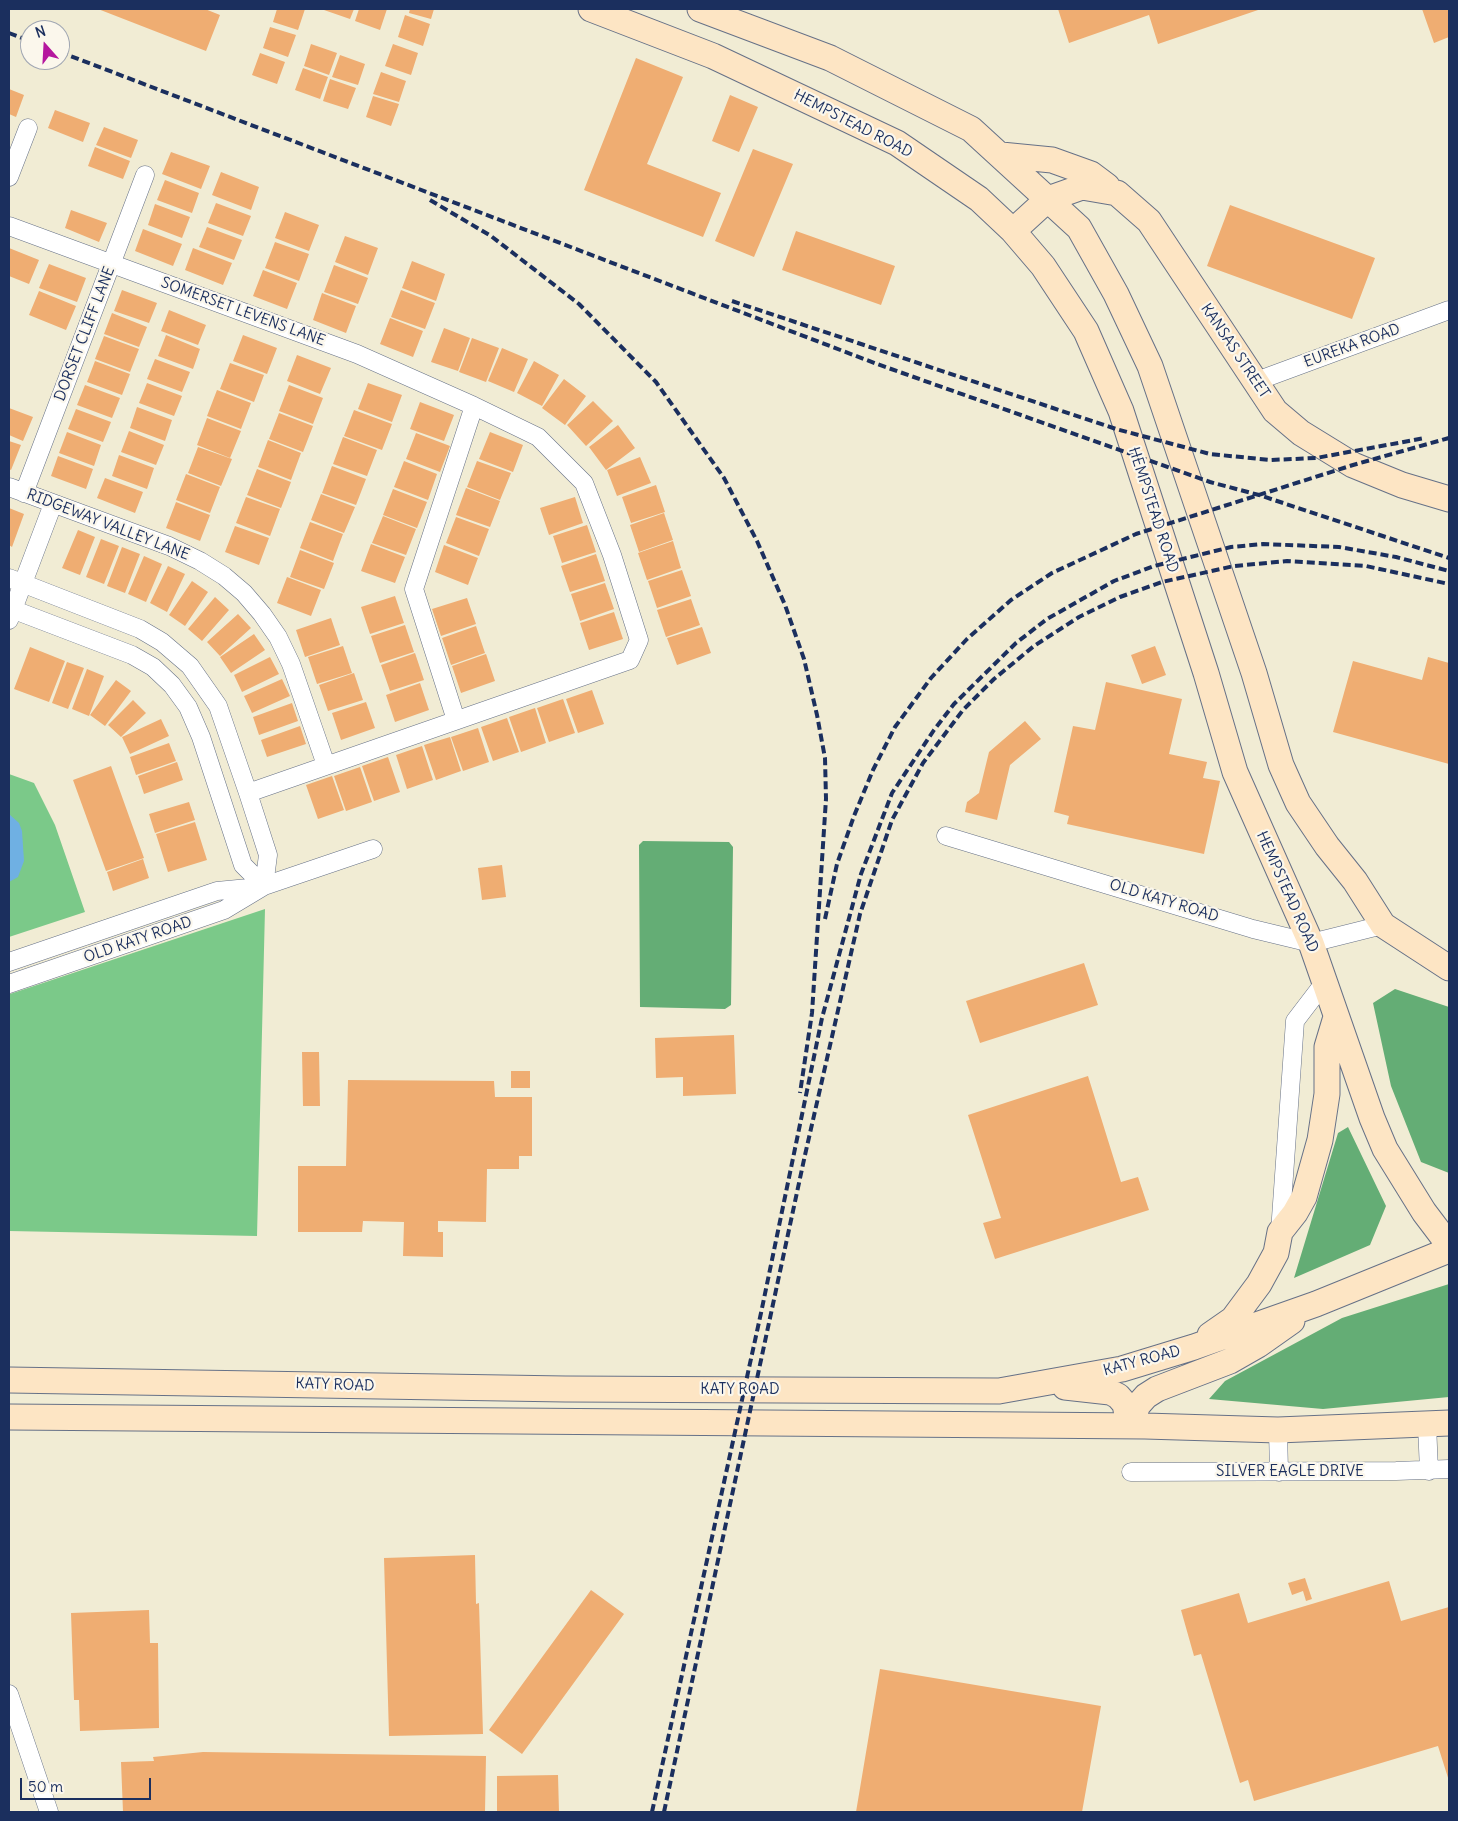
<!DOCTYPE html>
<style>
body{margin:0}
#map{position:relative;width:1458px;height:1821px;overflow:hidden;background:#f1ecd4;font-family:Delius,sans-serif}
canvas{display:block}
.frame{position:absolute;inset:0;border:10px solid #1b2f5e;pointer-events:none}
.north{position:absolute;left:20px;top:20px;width:50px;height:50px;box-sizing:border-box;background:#fbf7ec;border:1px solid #a1a7b3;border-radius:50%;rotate:341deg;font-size:14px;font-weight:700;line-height:20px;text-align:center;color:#1b2f5e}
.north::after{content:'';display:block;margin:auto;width:18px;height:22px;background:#b5179e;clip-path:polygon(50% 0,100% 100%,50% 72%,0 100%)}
.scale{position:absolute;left:20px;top:1778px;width:131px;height:22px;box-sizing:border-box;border:2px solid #1b2f5e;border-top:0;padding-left:6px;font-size:15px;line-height:18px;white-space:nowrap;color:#1b2f5e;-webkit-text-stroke:4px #fbf7ec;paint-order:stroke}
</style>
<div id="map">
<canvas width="1458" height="1821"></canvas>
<div class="frame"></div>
<div class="north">N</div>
<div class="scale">50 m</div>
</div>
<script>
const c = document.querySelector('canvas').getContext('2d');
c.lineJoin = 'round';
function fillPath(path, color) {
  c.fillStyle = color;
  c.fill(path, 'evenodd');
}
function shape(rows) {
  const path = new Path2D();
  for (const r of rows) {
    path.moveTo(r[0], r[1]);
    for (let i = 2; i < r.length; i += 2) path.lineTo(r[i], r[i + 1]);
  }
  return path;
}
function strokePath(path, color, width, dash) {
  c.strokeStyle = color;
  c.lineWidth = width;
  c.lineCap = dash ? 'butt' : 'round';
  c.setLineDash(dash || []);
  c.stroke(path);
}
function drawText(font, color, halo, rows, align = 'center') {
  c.font = font + ' Delius,sans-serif';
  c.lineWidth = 4.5;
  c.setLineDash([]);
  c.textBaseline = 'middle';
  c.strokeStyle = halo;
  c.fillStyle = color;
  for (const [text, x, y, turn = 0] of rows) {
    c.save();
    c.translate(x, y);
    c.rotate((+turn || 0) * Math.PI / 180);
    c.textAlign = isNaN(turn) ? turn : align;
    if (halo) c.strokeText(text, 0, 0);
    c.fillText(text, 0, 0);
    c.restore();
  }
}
const green = shape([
 [9,774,34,783,55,825,85,912,9,937],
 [265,909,257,1236,9,1231,10,994]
]);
const forest = shape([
 [643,841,729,842,733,847,731,1005,725,1009,640,1007,639,845],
 [1395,989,1449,1007,1449,1173,1421,1162,1391,1086,1373,1003],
 [1348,1127,1386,1206,1370,1245,1294,1278,1338,1133],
 [1449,1284,1449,1397,1323,1409,1209,1399,1225,1381,1342,1318]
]);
const water = shape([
 [9,814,19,823,22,831,24,861,18,877,9,882]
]);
const building = shape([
 [98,9,205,9,220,15,206,51],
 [277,9,305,9,298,30,273,22],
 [325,9,354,9,350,19,324,10],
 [359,9,387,9,380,30,355,21],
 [410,9,434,9,431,19,409,13],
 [1058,9,1261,9,1158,44,1149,15,1069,43],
 [1422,9,1449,9,1449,37,1434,43],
 [405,15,430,24,423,46,398,37],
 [270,27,296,35,288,57,263,48],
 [311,44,337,53,329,75,304,66],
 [393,44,418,53,411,75,385,66],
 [260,53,285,62,277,84,252,75],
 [340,55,365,64,358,85,332,77],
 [636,58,683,77,647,164,721,193,703,237,584,190],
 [303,68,328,77,320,99,295,90],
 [381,72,406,81,399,102,373,94],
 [330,79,356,88,348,109,323,101],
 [9,89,24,95,16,117,9,114],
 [730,95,758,107,739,152,712,141],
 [373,96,399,104,391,126,366,117],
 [55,110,90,123,83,142,48,128],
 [104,127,138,140,131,158,96,145],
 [95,147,130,161,123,179,88,166],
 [753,149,793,164,754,257,715,241],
 [171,152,210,166,201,189,162,174],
 [221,172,259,187,251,210,212,195],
 [165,180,199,193,192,213,157,200],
 [216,203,251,216,243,236,208,223],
 [155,204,190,217,182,238,148,225],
 [1230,205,1375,258,1352,319,1207,266],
 [71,210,107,223,99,242,65,228],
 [285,212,319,225,309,251,275,238],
 [207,227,242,240,234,260,199,247],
 [143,229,182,244,173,266,135,251],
 [796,231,895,266,881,305,782,270],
 [345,236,378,248,368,275,335,262],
 [275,242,309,254,299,281,265,268],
 [9,248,39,260,29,284,9,276],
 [193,248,232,263,223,285,185,270],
 [412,261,445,274,436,301,402,288],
 [49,264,86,278,77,302,39,288],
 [334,265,368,278,358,304,324,292],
 [263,270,297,283,287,309,253,296],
 [122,290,157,303,149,323,114,311],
 [401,290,435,303,425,329,391,317],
 [39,291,76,306,66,330,29,315],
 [322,293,356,306,346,333,313,320],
 [169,310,206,325,198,345,161,331],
 [112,313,147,327,139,347,104,334],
 [390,318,423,331,413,357,380,344],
 [444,328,470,338,458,371,431,362],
 [166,335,200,349,193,369,158,356],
 [243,335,277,348,267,374,233,361],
 [104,336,139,349,130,372,95,359],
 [472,338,499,348,486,382,459,372],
 [502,348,528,359,514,392,488,381],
 [297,355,331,368,320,394,287,381],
 [155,359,190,372,182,392,147,379],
 [95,361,130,374,122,395,87,382],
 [534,361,559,375,542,406,517,393],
 [230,363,264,375,254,402,220,389],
 [564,379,586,396,565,425,542,408],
 [147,383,182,396,174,416,139,403],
 [368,383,402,395,392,422,358,409],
 [85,385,120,398,112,418,77,405],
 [289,385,323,398,313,424,279,411],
 [217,390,251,403,241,429,207,416],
 [593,401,613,421,586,446,567,425],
 [420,402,454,415,444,441,410,429],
 [137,407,172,420,165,441,130,428],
 [9,408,33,417,23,441,9,435],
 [76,409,111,422,103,442,68,429],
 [354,410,392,424,382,450,344,436],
 [279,413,313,426,303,452,269,439],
 [207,418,241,431,230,458,197,445],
 [618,425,635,448,606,470,589,447],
 [129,431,164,445,156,465,121,452],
 [67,432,101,445,94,466,59,453],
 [490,432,523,445,513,472,479,459],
 [416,433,450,446,440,472,406,459],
 [343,437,377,450,367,476,333,464],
 [268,440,301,453,291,480,258,467],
 [9,441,21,445,11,470,9,469],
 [198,447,232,459,221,486,188,473],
 [119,455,154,468,147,489,112,476],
 [58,456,93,469,86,489,51,476],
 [640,457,651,483,617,496,607,470],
 [404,461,437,474,428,500,394,487],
 [477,461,511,473,500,500,467,487],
 [332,466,366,479,356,505,322,493],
 [257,469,291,482,281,508,247,495],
 [186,474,220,487,210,513,176,500],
 [105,478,143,492,135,513,97,498],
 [656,485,665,512,631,523,622,497],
 [466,488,500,501,490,527,456,515],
 [393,489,427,502,417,528,383,515],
 [321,494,355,507,344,533,311,520],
 [246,497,280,509,270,536,236,523],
 [575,497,583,523,549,535,540,508],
 [176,502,210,515,200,541,166,528],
 [9,508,24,514,12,547,9,545],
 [664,513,673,540,639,552,630,525],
 [383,516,416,529,406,555,372,543],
 [456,517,489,529,479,556,446,543],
 [310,522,343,534,333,561,300,548],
 [587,525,596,552,562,563,553,536],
 [235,526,269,538,259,565,225,552],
 [78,530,95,537,80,575,62,568],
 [101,539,119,546,104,584,86,577],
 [673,541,681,568,647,580,638,553],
 [371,544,405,557,395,583,361,571],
 [444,545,478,558,468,585,435,572],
 [122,547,140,554,125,593,107,586],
 [300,550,334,563,324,589,290,577],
 [596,554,605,581,570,592,561,566],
 [144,556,162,564,146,602,128,594],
 [168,566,185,574,167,612,150,603],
 [682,570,691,596,657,608,648,581],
 [287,577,321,590,311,616,277,603],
 [192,581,208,592,185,626,169,615],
 [605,583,614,609,580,621,571,594],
 [395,596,404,623,370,634,361,607],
 [215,597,229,610,202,641,188,629],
 [467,598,476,624,441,636,432,609],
 [691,599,700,625,666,637,657,610],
 [614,612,623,639,589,650,580,623],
 [238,614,251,628,220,656,207,642],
 [331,618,340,645,305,657,296,630],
 [405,625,414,652,380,663,371,636],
 [476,626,485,653,451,665,442,638],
 [702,627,711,653,677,665,667,638],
 [254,634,265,650,231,673,220,657],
 [343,646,352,673,317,684,308,657],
 [1155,646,1166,675,1142,684,1131,655],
 [30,647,65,661,49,702,14,689],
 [415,653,424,680,390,691,381,665],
 [486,654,495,681,461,693,452,666],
 [270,657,279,674,242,692,234,675],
 [1428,657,1449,663,1449,764,1333,732,1353,661,1422,680],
 [67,662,84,668,68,709,52,703],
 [87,669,104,676,89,716,72,709],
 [354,673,363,700,328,711,319,685],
 [282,679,290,696,252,713,244,696],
 [116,680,131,691,105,726,90,715],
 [1106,682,1182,699,1169,754,1207,762,1203,778,1220,781,1204,854,1067,824,1069,816,1054,812,1073,726,1095,730],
 [420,683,429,710,395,722,386,695],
 [592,690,604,724,578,733,566,699],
 [563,699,575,733,549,742,537,708],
 [133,700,146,713,121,737,108,725],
 [366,702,375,728,341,740,332,713],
 [292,703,298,721,259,735,253,717],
 [535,708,546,743,521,752,509,717],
 [507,718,519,752,493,761,481,727],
 [161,719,169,736,130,754,122,737],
 [1025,721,1041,739,1010,765,997,820,965,812,967,802,979,793,989,752],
 [300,726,306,744,267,757,261,740],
 [478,728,489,762,463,771,451,737],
 [450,737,461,771,436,780,424,745],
 [169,743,176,761,136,775,130,757],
 [422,746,433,780,407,789,396,755],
 [388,757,400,792,374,801,362,766],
 [177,762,183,780,144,794,138,776],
 [111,766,144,858,106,871,73,780],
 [360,767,372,802,346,811,334,776],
 [332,776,344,810,318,819,306,785],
 [189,802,195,820,155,833,149,814],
 [195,822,207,860,168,872,156,834],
 [143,859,149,878,113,891,107,872],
 [502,865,506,897,482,900,478,868],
 [1084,963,1098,1005,980,1043,966,1001],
 [734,1035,736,1094,683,1096,683,1077,656,1078,655,1038],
 [302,1052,319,1052,320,1106,303,1106],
 [511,1071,530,1071,530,1088,511,1088],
 [1088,1076,1121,1182,1138,1177,1149,1210,995,1259,983,1223,1001,1218,968,1115],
 [348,1080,494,1081,495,1097,532,1097,532,1156,519,1156,519,1169,487,1169,486,1222,438,1221,438,1232,443,1232,443,1257,403,1256,404,1222,363,1221,362,1232,298,1232,298,1166,346,1166],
 [475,1555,476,1604,479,1603,483,1734,389,1736,384,1558],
 [1305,1578,1312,1599,1306,1601,1303,1591,1292,1595,1288,1583],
 [1389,1581,1401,1621,1449,1607,1449,1781,1438,1746,1254,1801,1248,1780,1240,1783,1201,1654,1194,1656,1181,1610,1239,1593,1248,1623],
 [591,1590,624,1614,522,1754,489,1730],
 [149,1610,150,1643,158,1643,159,1728,80,1731,79,1700,74,1700,71,1613],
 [880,1669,1101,1706,1082,1812,856,1812],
 [203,1752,486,1756,485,1812,123,1812,121,1762,154,1761,153,1757],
 [558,1775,559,1812,497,1812,497,1776]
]);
const street = shape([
 [9,177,28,128],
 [9,226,357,354,474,406],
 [1254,382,1449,310],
 [9,487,169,546,200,561,224,576,244,593,262,614,278,637,291,664,326,765],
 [24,493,145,175],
 [9,578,140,629,162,642,190,666,218,706,248,793,268,855,264,886],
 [9,608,132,655,153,667,172,685,188,707,201,737,243,865,264,886],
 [9,620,53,504],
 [248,793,630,660,639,640,612,555,584,483,538,437,474,406,414,589,456,720],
 [946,836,1253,929,1311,943,1383,925],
 [9,962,217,891,259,887],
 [9,984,224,910,264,886,373,849],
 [1280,1232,1295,1021,1324,983],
 [1427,1424,1429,1471],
 [1278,1430,1279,1472],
 [1131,1472,1396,1471,1449,1469],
 [9,1694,49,1812]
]);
const secondary = shape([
 [591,9,713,56,897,143,979,199,1013,231,1043,266,1086,331,1121,411,1206,673,1235,772,1311,943,1372,1118,1385,1149,1424,1212,1449,1245],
 [700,9,830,58,971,129,1079,228,1116,294,1150,366,1254,673,1281,765,1298,803,1327,846,1355,881,1383,925,1449,968],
 [1001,155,1052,160,1091,174,1107,186],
 [1013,231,1048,199,1082,187,1117,193,1149,221,1275,411,1301,433,1353,465,1402,485,1449,499],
 [1210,1335,1233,1319,1259,1284,1276,1253,1280,1232,1295,1213,1304,1197,1320,1140,1327,1094,1327,1047,1336,1017],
 [9,1380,565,1389,999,1391,1122,1369,1194,1347,1316,1304,1449,1250],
 [1065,1387,1110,1392,1118,1396,1125,1404,1129,1426],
 [9,1417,1145,1426,1278,1430,1449,1423],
 [1129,1426,1138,1405,1146,1396,1157,1389,1230,1361,1258,1345,1292,1321]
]);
const rail = shape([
 [9,33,30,41],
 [60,52,877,364,1210,482,1259,495,1449,558],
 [430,200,491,236,579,304,656,382,724,478,757,541,785,605,804,659,817,715,825,758,826,799,812,1013,800,1093],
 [732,301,1116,429,1210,454,1271,460,1316,458,1425,438],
 [825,919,837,864,854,816,873,770,895,727,931,678,967,639,1011,600,1052,573,1136,534,1353,465,1449,438],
 [652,1812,761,1313,822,1018,861,874,892,793,934,730,954,704,1016,643,1047,619,1114,581,1154,566,1231,547,1263,544,1339,547,1396,557,1449,571],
 [664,1812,805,1155,860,914,892,820,923,763,963,710,994,679,1034,646,1079,617,1120,597,1162,582,1234,566,1287,561,1366,566,1449,584]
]);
const streetNames = [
 ["HEMPSTEAD ROAD",853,124,27],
 ["SOMERSET LEVENS LANE",243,312,20],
 ["DORSET CLIFF LANE",85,334,-69],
 ["EUREKA ROAD",1352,346,-20],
 ["KANSAS STREET",1235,351,56],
 ["HEMPSTEAD ROAD",1153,510,72],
 ["RIDGEWAY VALLEY LANE",108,525,21],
 ["HEMPSTEAD ROAD",1287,892,66],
 ["OLD KATY ROAD",1164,901,17],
 ["OLD KATY ROAD",138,940,-19],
 ["KATY ROAD",1142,1361,-15],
 ["KATY ROAD",335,1385,2],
 ["KATY ROAD",740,1390],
 ["SILVER EAGLE DRIVE",1290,1472]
];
fillPath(green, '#7bc989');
fillPath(forest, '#64ad75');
fillPath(water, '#6fb0e3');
fillPath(building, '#efad72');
strokePath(street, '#667187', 19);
strokePath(secondary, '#667187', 27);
strokePath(street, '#fff', 18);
strokePath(secondary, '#fde5c4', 25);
strokePath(rail, '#1b2f5e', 4, [8, 4]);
drawText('15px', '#1b2f5e', '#fbf7ec', streetNames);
</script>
